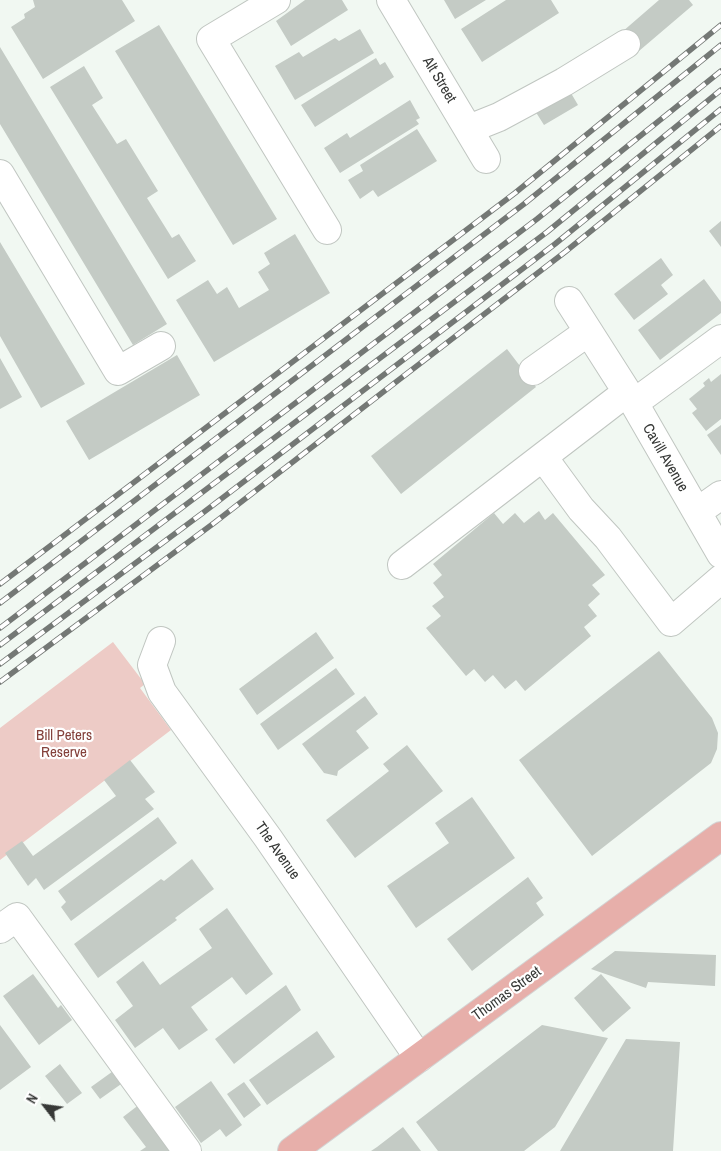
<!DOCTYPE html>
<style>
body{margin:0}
#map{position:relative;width:721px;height:1151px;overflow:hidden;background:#f1f8f2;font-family:"Archivo Narrow",sans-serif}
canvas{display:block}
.north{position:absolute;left:20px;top:1081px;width:50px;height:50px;-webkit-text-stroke:4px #fff;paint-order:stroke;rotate:300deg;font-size:14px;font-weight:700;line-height:20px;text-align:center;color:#373937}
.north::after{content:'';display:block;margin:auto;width:18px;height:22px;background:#373937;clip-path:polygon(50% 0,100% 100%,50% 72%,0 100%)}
</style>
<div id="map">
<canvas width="721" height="1151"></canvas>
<div class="north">N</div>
</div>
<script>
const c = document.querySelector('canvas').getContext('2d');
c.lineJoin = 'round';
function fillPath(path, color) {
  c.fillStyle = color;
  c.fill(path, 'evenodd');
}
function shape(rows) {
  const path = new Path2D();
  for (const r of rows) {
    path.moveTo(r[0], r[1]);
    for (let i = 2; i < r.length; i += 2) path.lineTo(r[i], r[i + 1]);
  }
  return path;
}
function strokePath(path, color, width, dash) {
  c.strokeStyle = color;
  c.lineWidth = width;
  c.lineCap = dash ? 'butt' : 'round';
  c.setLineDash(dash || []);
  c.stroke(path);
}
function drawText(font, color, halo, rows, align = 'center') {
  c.font = font + ' "Archivo Narrow",sans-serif';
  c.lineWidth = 4.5;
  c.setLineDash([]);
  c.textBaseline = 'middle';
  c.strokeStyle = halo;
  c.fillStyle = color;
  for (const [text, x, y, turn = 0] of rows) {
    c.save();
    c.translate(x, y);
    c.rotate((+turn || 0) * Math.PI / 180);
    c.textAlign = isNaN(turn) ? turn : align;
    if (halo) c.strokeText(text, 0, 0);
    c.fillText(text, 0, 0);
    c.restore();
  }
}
const green = shape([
 [113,642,145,684,140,688,171,730,0,860,0,728]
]);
const building = shape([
 [33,0,122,0,135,21,43,79,11,27,25,18,24,14,35,7],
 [305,0,342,0,348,10,291,46,276,21],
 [444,0,486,0,455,19],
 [506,0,551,0,559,13,482,62,461,29],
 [659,0,689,0,693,5,639,51,622,32],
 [159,25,277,219,233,245,115,51],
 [360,29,374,53,295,100,275,66,299,52,303,57,335,38,339,41],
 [0,47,167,324,133,345,0,124],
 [376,58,380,65,385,62,394,77,315,127,301,105],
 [84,66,103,98,92,105,117,144,126,139,158,191,147,198,172,238,179,234,196,261,168,279,50,87],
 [565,83,578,105,544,125,530,103],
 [410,100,420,118,416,120,419,124,340,173,324,148,347,133,350,138],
 [417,129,437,161,378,197,373,190,360,199,348,180,363,171,360,165],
 [721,221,721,247,709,231],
 [295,234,330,293,214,362,176,300,208,280,217,294,227,287,239,308,269,290,258,272,270,264,264,253],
 [0,242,85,384,41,408,0,336],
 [661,258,673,275,661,285,668,294,634,320,614,294],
 [704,279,721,302,721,313,660,360,638,330],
 [507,349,536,387,401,494,371,456],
 [177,355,200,395,89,460,66,421],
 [0,358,22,397,0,409],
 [721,374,721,419,706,431,692,413,697,409,689,399,705,386,703,383,709,378,711,382],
 [721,425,721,455,707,435],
 [539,511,545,520,553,513,605,575,592,585,600,594,588,605,597,616,584,627,591,636,525,691,516,680,505,689,493,675,485,682,474,669,466,676,426,628,441,616,432,606,444,597,433,583,442,575,433,564,494,513,503,524,515,513,524,523],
 [316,632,334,658,257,715,239,689],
 [659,651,712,718,718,733,717,749,711,763,592,856,519,760],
 [336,668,355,694,278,750,260,724],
 [365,696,378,714,356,731,369,748,338,771,337,776,324,773,302,744],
 [407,745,443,791,355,858,326,820,389,771,383,764],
 [130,760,155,792,145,799,154,809,44,890,36,878,28,886,5,853,22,841,33,856,116,796,104,780],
 [472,797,515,858,416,928,387,886,449,843,435,823],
 [158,817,177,843,71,921,61,907,66,902,58,891],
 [192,859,214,889,175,918,177,920,98,978,74,944,161,879,164,881],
 [528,877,543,898,536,903,544,915,472,971,447,939],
 [227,908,273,974,246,995,232,977,191,1007,208,1030,179,1050,163,1028,135,1048,115,1020,133,1006,116,982,143,961,160,985,212,948,199,929],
 [615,951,716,955,715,986,648,982,646,988,591,969],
 [33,974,58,1008,61,1005,72,1020,39,1045,3,996],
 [601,974,631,1008,603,1032,574,998],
 [286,985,301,1010,234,1064,215,1039],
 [0,1025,31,1067,0,1090],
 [542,1025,608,1038,555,1127,524,1151,438,1151,416,1122],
 [317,1031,335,1057,267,1105,249,1080],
 [626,1039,680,1042,673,1151,560,1151],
 [60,1064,82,1093,67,1104,45,1076],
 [116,1069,124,1082,100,1099,91,1087],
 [211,1081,242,1125,226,1137,220,1129,201,1143,175,1107],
 [244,1082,261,1105,244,1118,227,1094],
 [140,1104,175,1151,140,1151,146,1147,123,1117],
 [403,1127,421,1151,371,1151,377,1147]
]);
const minor = shape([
 [276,0,211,39,327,230],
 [391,0,486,159],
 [469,129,499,117,564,82,626,44],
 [0,174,118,371,161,346],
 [569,301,634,403,721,554],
 [533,371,588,332],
 [634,403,721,339],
 [543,457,581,509,608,538,671,622,721,579],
 [697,512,721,495],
 [402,565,627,392],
 [161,641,152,665,162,692,268,838,419,1058],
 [0,929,17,917,187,1151]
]);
const major = shape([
 [292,1151,721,836]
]);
const rail = shape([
 [0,584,515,193,721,25],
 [0,603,524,204,721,45],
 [0,628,537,219,721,71],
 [0,645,547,232,721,90],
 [0,664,204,512,555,244,721,109],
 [0,682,214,523,396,382,565,252,721,126]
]);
const streetNames = [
 ["Alt Street",439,80,59],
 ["Cavill Avenue",665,458,60],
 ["The Avenue",277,851,55],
 ["Thomas Street",507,994,-36]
];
const parkNames = [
 ["Bill Peters",64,736],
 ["Reserve",64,753]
];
fillPath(green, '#edcbc6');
fillPath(building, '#c4cbc5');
strokePath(minor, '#c0c6c1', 30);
strokePath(major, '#d3d3d3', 30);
strokePath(minor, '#fff', 28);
strokePath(major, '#e7afaa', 28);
strokePath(rail, '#747875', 5.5);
strokePath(rail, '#fff', 4, [11]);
drawText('15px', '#373937', '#fff', streetNames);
drawText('15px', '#84413b', '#fff', parkNames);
</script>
